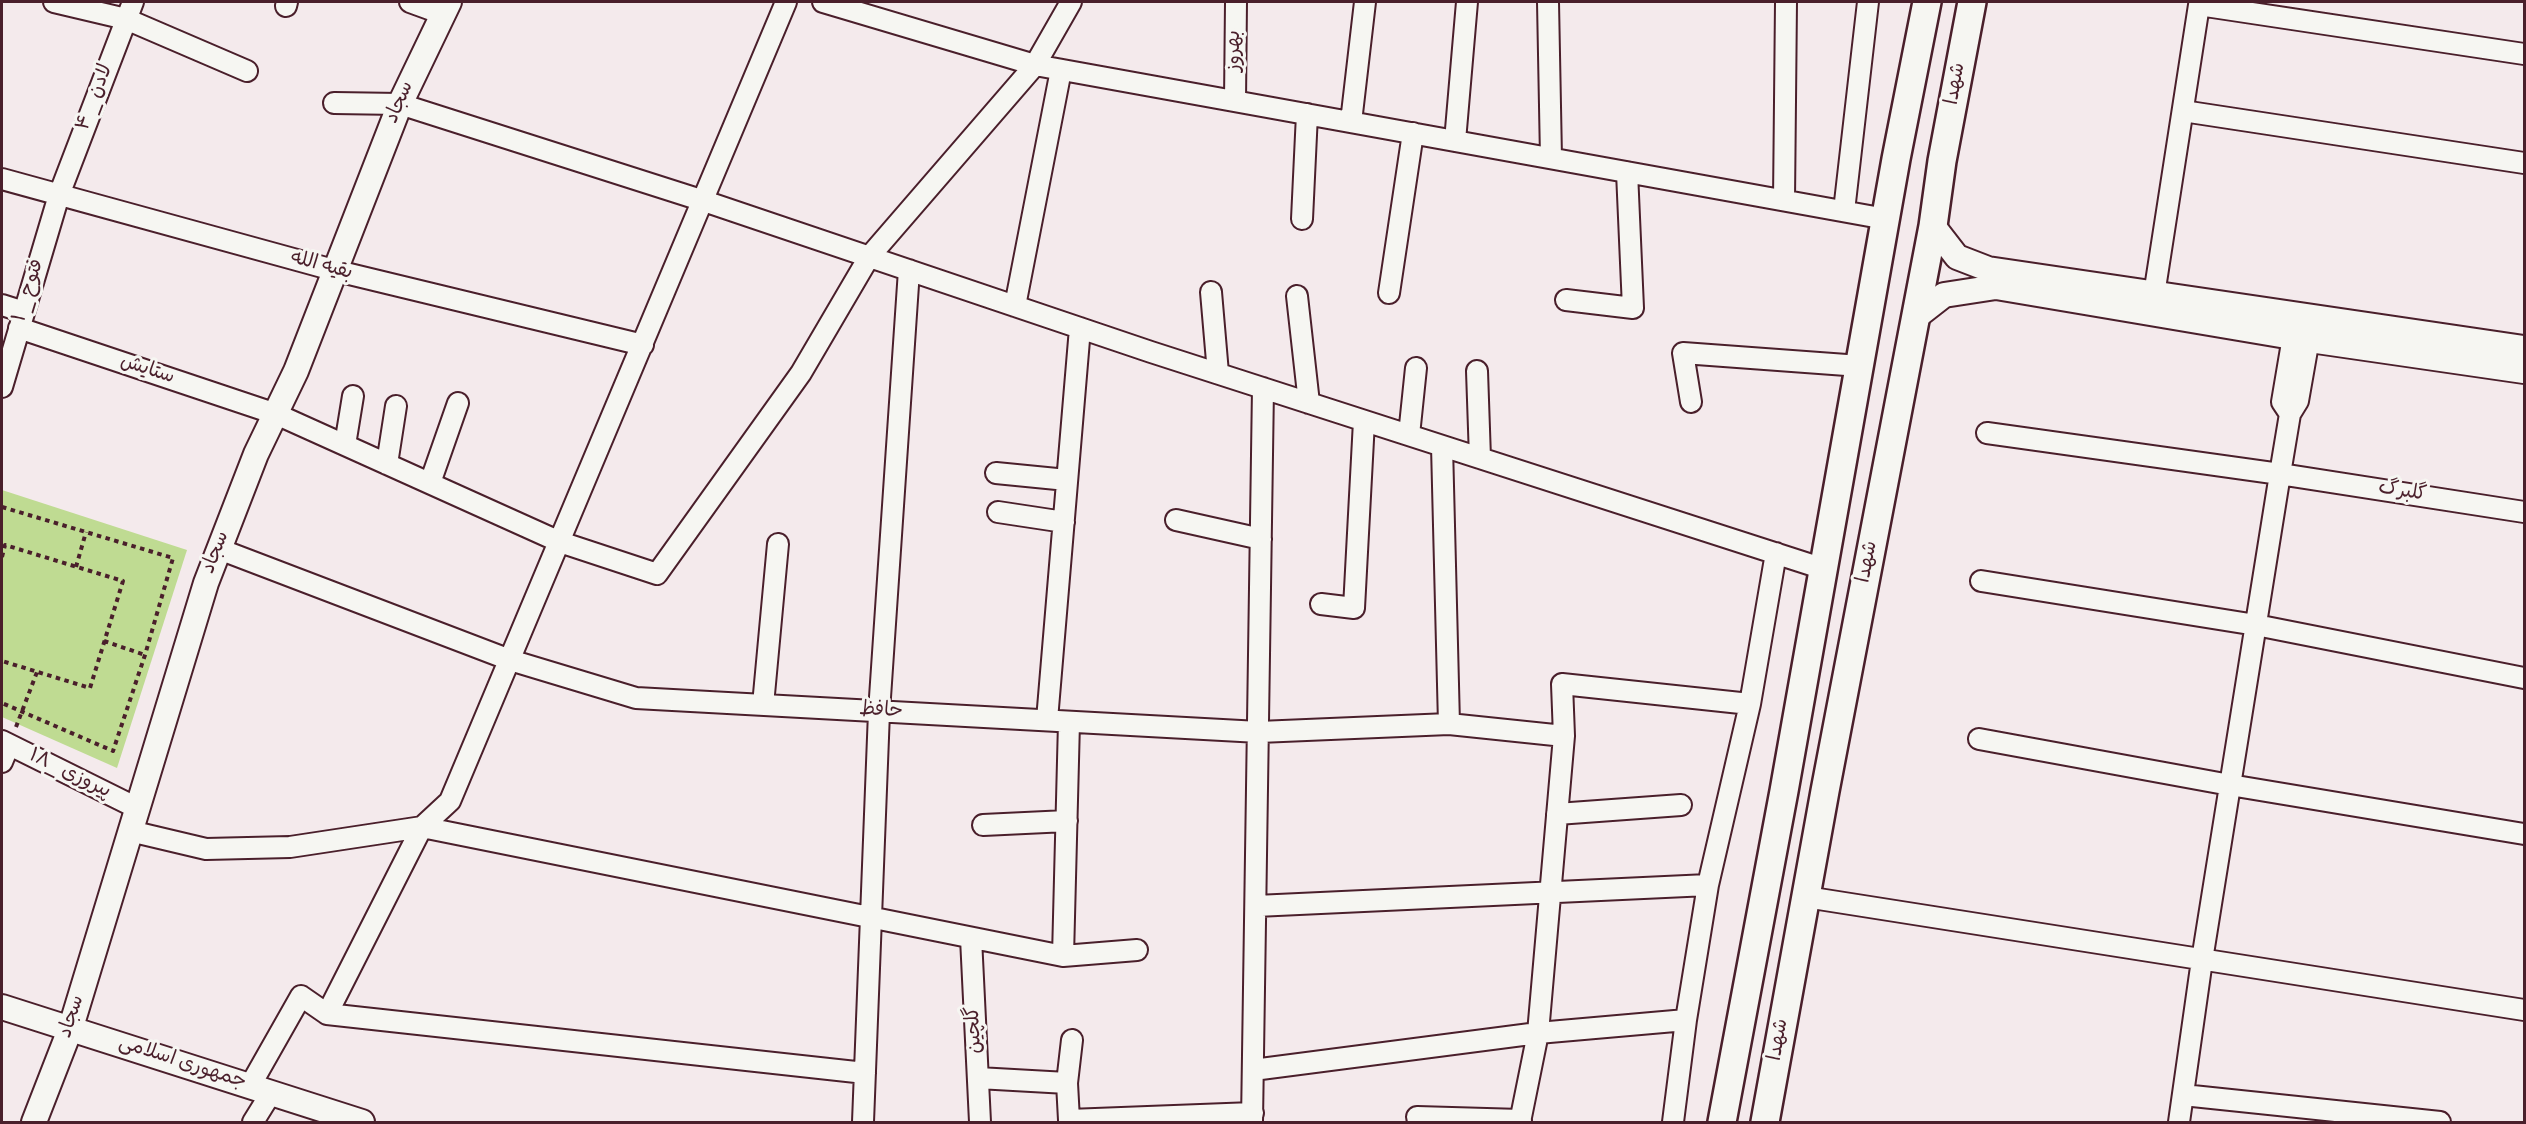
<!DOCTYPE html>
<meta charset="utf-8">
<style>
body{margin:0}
#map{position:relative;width:2526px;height:1124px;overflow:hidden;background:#f4eaec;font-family:"Gochi Hand",sans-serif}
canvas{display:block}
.frame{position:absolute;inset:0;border:3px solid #4a1f2b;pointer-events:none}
</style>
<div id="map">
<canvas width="2526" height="1124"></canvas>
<div class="frame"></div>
</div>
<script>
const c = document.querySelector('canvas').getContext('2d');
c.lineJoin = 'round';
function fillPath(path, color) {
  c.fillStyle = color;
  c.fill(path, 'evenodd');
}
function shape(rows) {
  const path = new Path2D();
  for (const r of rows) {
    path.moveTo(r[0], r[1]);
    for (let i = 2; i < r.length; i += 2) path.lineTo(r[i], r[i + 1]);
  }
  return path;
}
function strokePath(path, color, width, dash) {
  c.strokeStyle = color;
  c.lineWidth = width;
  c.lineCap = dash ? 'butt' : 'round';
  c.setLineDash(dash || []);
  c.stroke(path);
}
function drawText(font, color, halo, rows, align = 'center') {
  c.font = font + ' "Gochi Hand","Playpen Sans Arabic",sans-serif';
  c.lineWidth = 6;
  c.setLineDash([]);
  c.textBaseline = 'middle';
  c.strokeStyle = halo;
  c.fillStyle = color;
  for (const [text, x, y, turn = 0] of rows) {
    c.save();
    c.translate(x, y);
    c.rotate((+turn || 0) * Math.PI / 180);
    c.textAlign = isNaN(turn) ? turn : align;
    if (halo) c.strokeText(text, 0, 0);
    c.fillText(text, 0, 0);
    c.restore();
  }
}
const green = shape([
 [2,490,187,550,117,768,2,717]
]);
const path = shape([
 [2,507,173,558,145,655,113,751,2,703],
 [2,557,5,545,123,581,90,688,2,661],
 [76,567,86,532],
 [104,641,145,655],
 [16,727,37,672]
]);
const minor = shape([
 [54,2,126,19,247,71],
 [410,2,443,14],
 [823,2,1035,65,1886,219],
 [1548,2,1551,158],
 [286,6,287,2],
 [1235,101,1236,2],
 [334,103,400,104,704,201,1151,352,1824,569],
 [2183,111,2524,163],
 [1351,122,1365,2],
 [1455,141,1467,2],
 [2,179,337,271,643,345],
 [1784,200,1786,2],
 [1844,211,1868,2],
 [1302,219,1307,114],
 [1211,292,1218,373],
 [1389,293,1413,133],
 [2154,295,2199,5,2524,54],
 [1297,296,1309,403],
 [1566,300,1633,308,1627,172],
 [2,305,24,312],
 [1015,306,1061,70],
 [19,328,276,414,560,542,657,574,801,373,869,257,1035,65,1071,2],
 [1477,371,1480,458],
 [2,387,59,195,133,2],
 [1691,402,1683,353,1860,366],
 [2290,414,2282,402,2295,325],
 [1987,433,2280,474,2524,512],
 [1409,435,1416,368],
 [345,445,353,396],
 [1442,446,1449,724],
 [387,464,396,406],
 [996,473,1067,480],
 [430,483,458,403],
 [998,512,1064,522],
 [1176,520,1261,539],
 [219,549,510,660,636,698,1259,732,1449,724,1564,736],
 [1981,581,2256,625,2524,678],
 [1321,604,1354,608,1364,421],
 [763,705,778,544],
 [1047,720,1080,328],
 [1979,739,2230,785,2524,834],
 [2,741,137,808],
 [2,762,9,745],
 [1557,814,1681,805],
 [983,825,1067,821],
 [130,831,206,849,290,847,422,827,450,801,786,2],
 [1806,897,2524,1010],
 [1256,906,1708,885],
 [971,938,980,1122],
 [1063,956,1069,722],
 [1253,1070,1538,1033,1686,1020],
 [865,1073,327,1014,422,827,1063,956,1137,950],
 [978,1078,1067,1083,1069,1120,1253,1113],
 [1067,1083,1072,1040],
 [250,1086,301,996,327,1014],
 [2183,1095,2440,1122],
 [1417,1117,1521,1120],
 [253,1122,271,1093],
 [863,1122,879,712,909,270],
 [1252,1122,1263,388],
 [1520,1122,1538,1033,1564,736,1562,684,1750,704],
 [1673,1122,1686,1020,1708,885,1750,704,1776,553],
 [2179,1122,2202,960,2280,474,2290,414,2298,401,2311,327]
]);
const tertiary = shape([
 [1933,226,1957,257,1988,269,2524,348],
 [1917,316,1944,295,1996,287,2310,340,2524,371],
 [2,1007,362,1122],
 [34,1122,71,1027,206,583,256,454,296,371,400,104,449,2]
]);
const secondary = shape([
 [1722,1122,1784,791,1896,159,1927,2],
 [1765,1122,1825,791,1933,226,1942,161,1972,2]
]);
const streetNames = [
 ["بهروز",1236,51,-90],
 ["شهدا",1957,84,-80],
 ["لادن _ ۴",96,98,-69],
 ["سجاد",401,103,-67],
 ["بقیه الله",321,267,15],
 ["فتوح _ ۱",30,291,-73],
 ["ستایش",147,371,18],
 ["گلبرگ",2402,493,9],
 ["سجاد",217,553,-69],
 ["شهدا",1869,562,-79],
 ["حافظ",881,712,3],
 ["پیروزی _۱۸",69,775,26],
 ["سجاد",73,1017,-72],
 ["گلچین",976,1030,-93],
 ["شهدا",1780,1040,-80],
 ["جمهوری اسلامی",182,1064,18]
];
fillPath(green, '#bfdb92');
strokePath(minor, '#4a1f2b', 24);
strokePath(tertiary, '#4a1f2b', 28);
strokePath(secondary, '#4a1f2b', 32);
strokePath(path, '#4a1f2b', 4, [4.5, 4.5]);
strokePath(minor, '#f6f6f2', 20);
strokePath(tertiary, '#f6f6f2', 24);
strokePath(secondary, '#f6f6f2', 27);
drawText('20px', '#4a1f2b', '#f6f6f2', streetNames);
</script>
